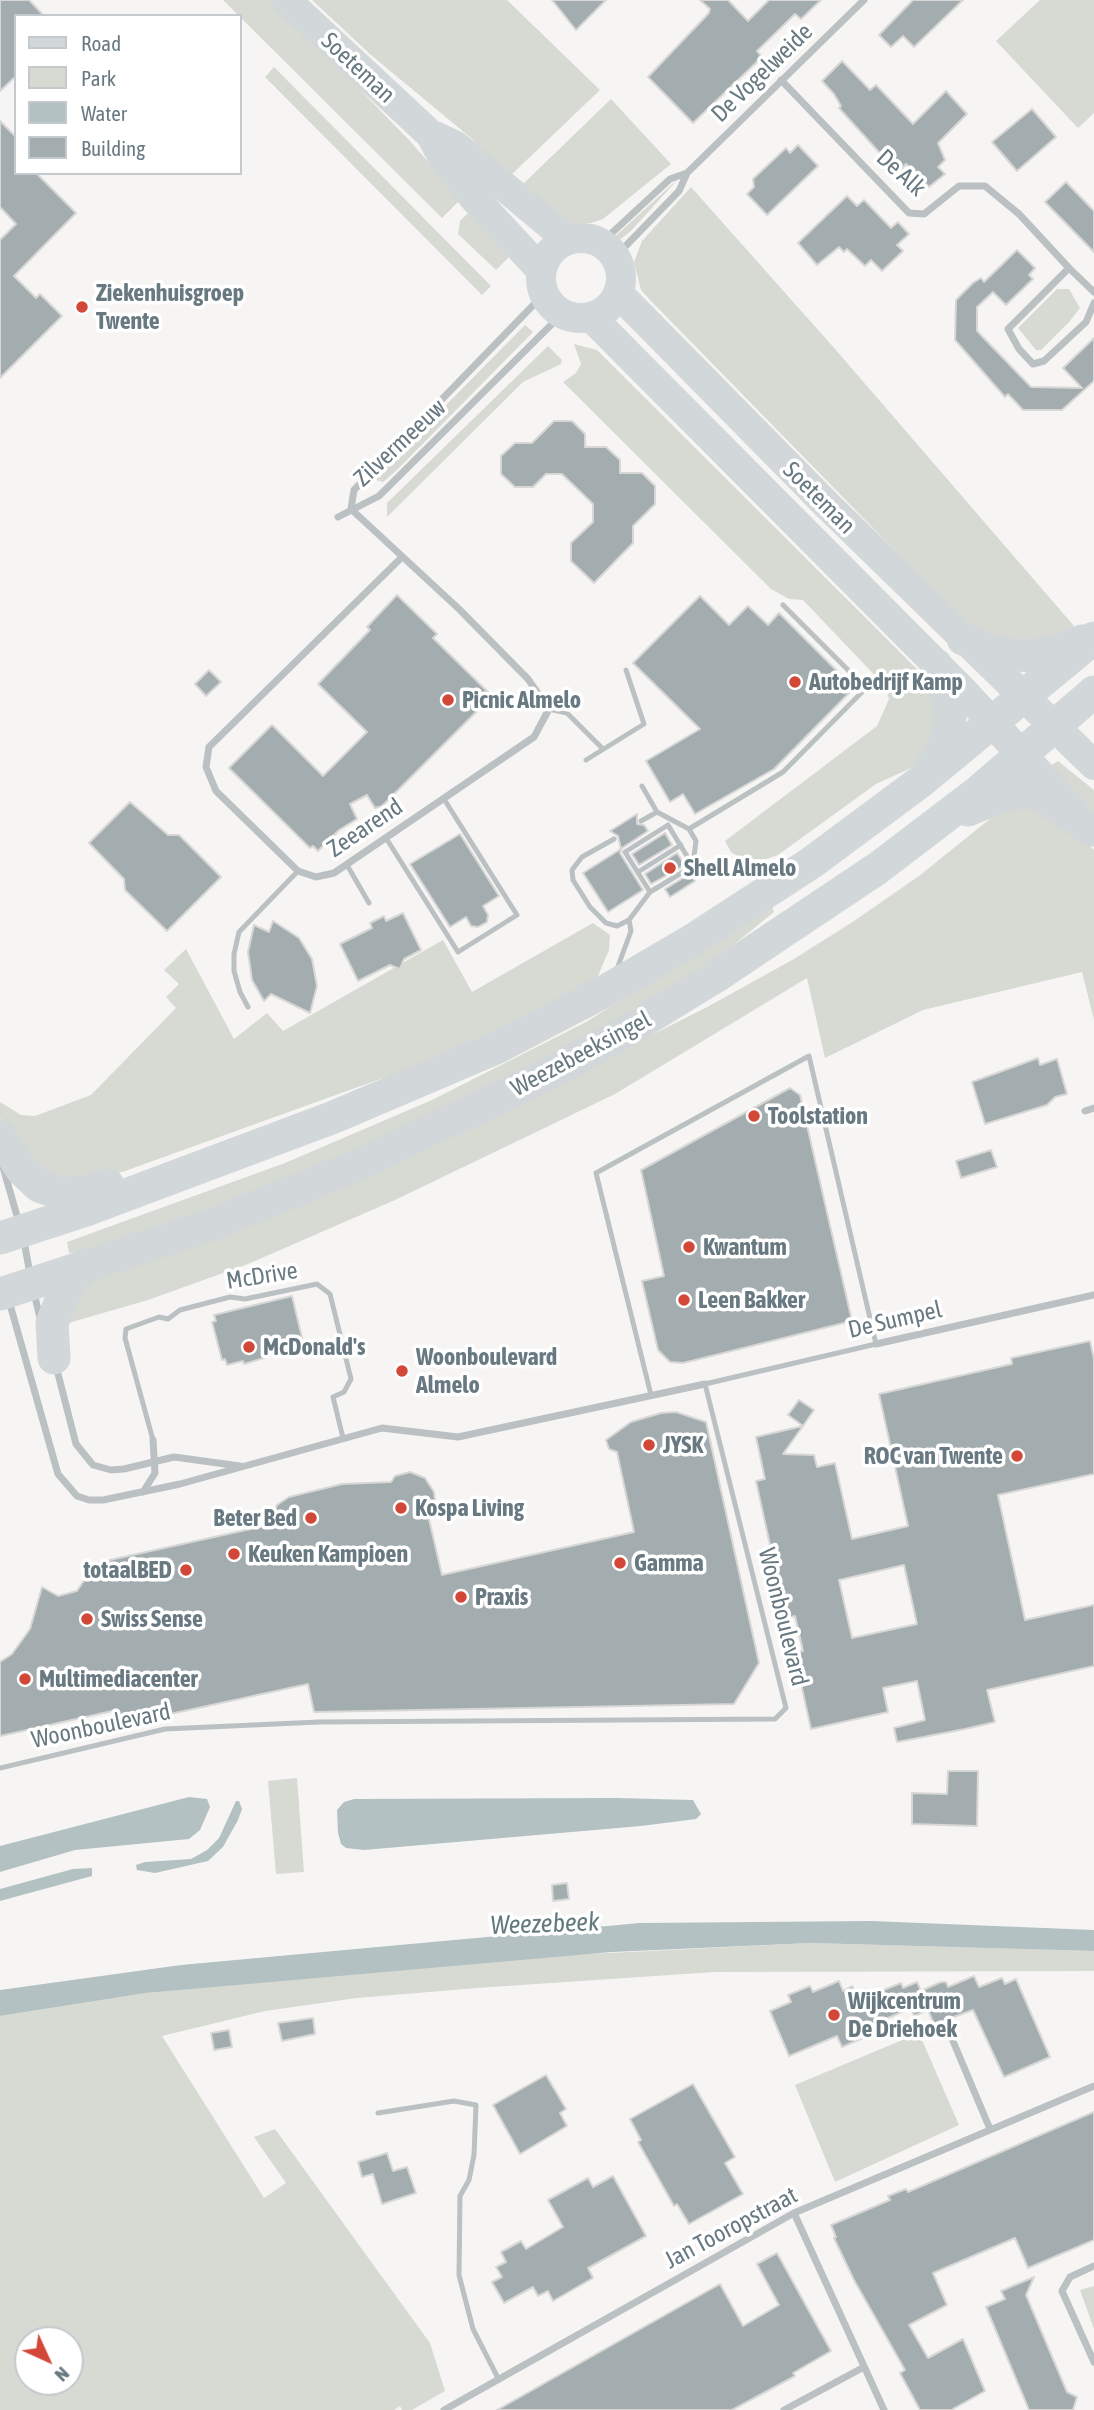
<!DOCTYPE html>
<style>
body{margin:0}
#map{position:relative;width:1094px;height:2410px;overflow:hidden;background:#f6f5f3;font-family:"Asap Condensed",sans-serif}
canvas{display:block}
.legend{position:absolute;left:14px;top:14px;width:228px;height:161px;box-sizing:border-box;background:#fff;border:2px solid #c3c9cd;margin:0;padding:9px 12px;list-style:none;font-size:21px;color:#687981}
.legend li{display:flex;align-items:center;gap:14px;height:35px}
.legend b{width:35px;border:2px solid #c3c9cd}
.north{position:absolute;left:14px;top:2326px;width:70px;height:70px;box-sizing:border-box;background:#fff;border:2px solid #c3c9cd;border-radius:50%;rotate:135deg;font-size:19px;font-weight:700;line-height:28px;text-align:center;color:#687981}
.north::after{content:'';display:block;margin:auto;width:24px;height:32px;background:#d24737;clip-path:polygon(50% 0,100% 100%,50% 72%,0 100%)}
</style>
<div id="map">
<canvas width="1094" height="2410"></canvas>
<ul class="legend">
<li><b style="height:9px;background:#d2d8d9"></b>Road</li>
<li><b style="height:19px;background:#d6dad2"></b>Park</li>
<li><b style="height:19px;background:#b3c1c3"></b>Water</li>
<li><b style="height:19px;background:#a3acaf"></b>Building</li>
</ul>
<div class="north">N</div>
</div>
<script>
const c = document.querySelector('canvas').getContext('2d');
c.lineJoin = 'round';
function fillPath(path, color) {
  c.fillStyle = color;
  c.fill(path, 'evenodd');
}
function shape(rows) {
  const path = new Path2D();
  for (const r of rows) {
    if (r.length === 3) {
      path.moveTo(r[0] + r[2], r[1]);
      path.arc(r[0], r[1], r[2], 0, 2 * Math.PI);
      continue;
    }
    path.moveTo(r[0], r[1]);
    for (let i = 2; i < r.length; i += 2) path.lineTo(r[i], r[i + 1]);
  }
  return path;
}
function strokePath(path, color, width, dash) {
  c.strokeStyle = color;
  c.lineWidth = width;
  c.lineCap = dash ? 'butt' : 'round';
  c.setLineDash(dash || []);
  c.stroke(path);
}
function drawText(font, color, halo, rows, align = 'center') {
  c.font = font + ' "Asap Condensed",sans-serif';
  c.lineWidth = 7;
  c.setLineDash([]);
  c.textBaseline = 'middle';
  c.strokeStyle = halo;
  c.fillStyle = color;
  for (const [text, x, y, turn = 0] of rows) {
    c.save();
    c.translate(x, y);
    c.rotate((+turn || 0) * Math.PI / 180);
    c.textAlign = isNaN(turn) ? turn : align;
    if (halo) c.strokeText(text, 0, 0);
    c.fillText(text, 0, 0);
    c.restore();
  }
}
const green = shape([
 [223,0,273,0,409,140,461,199,442,218],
 [312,0,507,0,600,90,509,177,471,138,371,55],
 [1040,0,1094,0,1094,113,1078,128,996,41],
 [274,67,491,286,482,295,265,77],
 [611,99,671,164,603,219,591,223,566,224,521,186],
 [679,178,631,231,613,245,611,240],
 [691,187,835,349,1074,626,1056,639,1015,648,967,624,651,301,641,290,634,262,642,241],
 [471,210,511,255,496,270,458,234,460,221],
 [1057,289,1069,289,1080,308,1069,322,1041,350,1036,350,1018,328],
 [525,325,533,332,397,470,383,482,376,480,376,476],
 [574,344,597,350,934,686,940,711,922,763,876,784,778,855,766,859,742,859,731,852,725,841,877,726,889,699,885,686,803,600,789,599,771,589,563,382,576,373,581,364],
 [548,346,562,360,561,364,523,382,387,517,387,503],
 [1058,761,1094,790,1094,821,1051,765],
 [1019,806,1043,810,1067,824,1094,850,1094,1020,1082,972,923,1010,825,1058,807,978,615,1094,395,1200,248,1264,148,1300,58,1326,90,1280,512,1106,709,1006,794,959,854,921,919,876,1001,810],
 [772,906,774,912,689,981,461,1104,260,1192,97,1250,69,1253,67,1242,285,1163,432,1100,586,1022],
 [593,923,610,935,609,950,595,983,455,1052,125,1171,91,1180,52,1177,10,1137,0,1118,0,1102,21,1115,35,1116,91,1095,176,1008,166,997,179,984,164,970,186,949,234,1039,267,1013,283,1031,443,940,472,992],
 [297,1778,304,1872,276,1874,268,1781],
 [811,1943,1094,1951,1094,1971,714,1972,477,1988,357,1998,265,2011,162,2036,264,2198,286,2183,254,2137,275,2129,430,2343,445,2391,412,2410,402,2410,400,2406,394,2410,0,2410,0,2016,146,1993,528,1957],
 [28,2340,70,2340,70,2382,28,2382],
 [919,2033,959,2125,835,2182,795,2085],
 [1094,2286,1094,2329,1080,2290]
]);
const water = shape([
 [189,1797,207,1799,210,1807,200,1830,189,1839,75,1850,0,1872,0,1846],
 [616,1798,693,1800,701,1814,696,1819,641,1826,364,1850,346,1848,341,1844,338,1833,337,1810,344,1802,354,1799],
 [236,1801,239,1801,242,1809,238,1820,223,1847,208,1861,155,1873,137,1870,136,1865,145,1862,191,1859,207,1850,219,1838],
 [92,1868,92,1876,0,1901,0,1889,73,1869],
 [871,1921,1094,1930,1094,1951,811,1943,612,1952,146,1993,0,2016,0,1990,181,1965,640,1923]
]);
const building = shape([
 [0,0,29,0,44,16,16,16,16,76,0,91,0,0],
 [552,0,606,0,576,30,552,0],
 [700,0,728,0,748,21,769,0,821,0,801,19,795,14,757,51,762,57,693,123,648,77,709,13,710,9,700,0],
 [913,0,963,0,914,47,903,36,891,47,879,35,913,0],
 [842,61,870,90,876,85,913,124,946,91,967,114,938,143,945,160,938,167,945,174,929,187,906,164,898,173,839,108,841,106,834,94,822,81,842,61],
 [1032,109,1056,137,1017,171,992,142,1032,109],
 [0,121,16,137,16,173,36,173,76,213,14,276,36,298,40,294,62,316,0,378,0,240,16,224,0,207,0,121],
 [798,145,818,166,767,215,747,194,754,187,753,179,786,148,790,153,798,145],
 [1066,182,1094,211,1094,252,1045,202,1066,182],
 [847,196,857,206,864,200,891,228,898,222,909,234,897,245,903,251,882,271,871,260,865,266,847,249,844,252,839,247,817,265,798,243,847,196],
 [1017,250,1035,268,1029,275,1033,279,1006,305,993,292,977,307,977,331,1031,387,1082,388,1063,368,1094,338,1094,381,1062,410,1023,410,1008,394,1005,397,955,340,956,300,973,283,981,278,984,282,1017,250],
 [554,421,572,421,585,434,585,447,606,447,620,460,620,473,642,473,655,486,655,504,633,526,633,543,594,583,571,561,571,543,593,522,593,504,562,474,546,474,533,487,515,487,501,474,501,456,515,443,532,443,554,421],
 [397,595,437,634,433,638,492,696,382,806,375,808,367,795,350,804,357,819,339,830,318,851,313,846,310,848,229,768,272,725,323,776,367,732,318,684,370,630,367,627,397,595],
 [700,596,729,625,748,606,768,625,779,613,854,688,774,769,695,814,683,794,670,802,646,761,700,729,633,663,700,596],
 [209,670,221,682,206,696,195,684,209,670],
 [130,802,168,835,179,835,221,877,167,931,125,890,124,879,89,843,130,802],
 [637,814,637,824,644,825,648,831,622,848,620,853,643,890,608,912,583,873,621,849,618,836,610,831,637,814],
 [665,833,672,845,639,865,632,854,665,833],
 [460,834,499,896,483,906,488,915,487,922,478,927,471,926,466,917,450,927,410,864,460,834],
 [677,853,685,865,651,884,645,874,677,853],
 [690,874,695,881,670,897,665,889,690,874],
 [403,913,421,950,404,959,400,969,390,965,358,981,340,944,372,928,370,923,384,916,386,921,403,913],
 [273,921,299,938,312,959,317,986,310,1013,271,994,264,1001,252,980,248,952,254,925,269,932,273,921],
 [1038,1058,1040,1065,1057,1059,1067,1094,1055,1097,1047,1105,985,1124,972,1082,1038,1058],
 [790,1088,800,1095,852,1321,683,1363,670,1362,658,1350,642,1281,664,1276,641,1170,790,1088],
 [991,1150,997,1167,961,1178,956,1161,991,1150],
 [292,1296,304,1346,244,1364,243,1361,227,1365,225,1359,222,1360,212,1322,216,1321,214,1315,292,1296],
 [1090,1341,1094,1359,1094,1474,998,1495,1025,1620,1094,1605,1094,1666,987,1690,995,1722,965,1729,897,1742,894,1728,925,1720,917,1681,883,1688,888,1712,811,1729,794,1652,803,1651,795,1616,786,1618,756,1481,765,1479,756,1437,803,1426,783,1454,814,1455,817,1467,835,1463,852,1539,908,1526,879,1394,1012,1364,1011,1358,1090,1341],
 [904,1565,917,1624,852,1638,839,1580,904,1565],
 [799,1400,814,1410,803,1426,788,1415,799,1400],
 [676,1412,706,1422,759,1663,734,1704,314,1712,308,1684,115,1726,112,1711,0,1736,0,1662,12,1654,30,1629,42,1587,58,1596,77,1591,89,1573,87,1565,269,1525,277,1505,289,1497,342,1484,391,1482,395,1476,410,1472,425,1478,434,1492,435,1500,428,1515,442,1575,634,1532,617,1452,609,1449,606,1440,631,1422,661,1413,676,1412],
 [948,1771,978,1771,977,1826,912,1824,912,1793,947,1794,948,1771],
 [567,1883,569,1899,553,1901,552,1885,567,1883],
 [974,1976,979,1987,1002,1978,1005,1984,1016,1979,1050,2057,1004,2077,973,2010,934,2024,928,2010,914,2016,911,2008,860,2030,863,2038,842,2047,837,2036,789,2056,770,2011,791,2002,788,1995,810,1986,813,1992,839,1981,843,1991,852,1986,855,1993,866,1989,869,1996,901,1983,903,1988,917,1982,921,1991,941,1982,946,1982,948,1987,974,1976],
 [313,2018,315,2034,282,2041,278,2023,313,2018],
 [229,2030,232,2047,214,2050,211,2033,229,2030],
 [546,2075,566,2109,560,2113,567,2126,520,2154,493,2105,546,2075],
 [693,2084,735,2157,725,2163,743,2194,689,2224,677,2204,674,2206,638,2142,641,2140,630,2119,693,2084],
 [1094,2112,1094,2240,1028,2268,1015,2238,933,2273,947,2305,909,2325,928,2358,963,2339,985,2391,951,2410,920,2410,900,2373,905,2370,854,2280,834,2238,836,2237,831,2225,890,2200,888,2196,906,2189,908,2192,1094,2112],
 [387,2153,393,2171,407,2167,416,2193,382,2204,373,2174,362,2177,358,2162,387,2153],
 [613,2176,646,2236,588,2268,593,2278,553,2301,548,2291,538,2296,533,2287,504,2303,492,2282,502,2277,496,2267,506,2262,501,2252,521,2241,526,2249,563,2227,548,2200,588,2178,593,2187,613,2176],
 [777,2253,831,2351,793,2373,795,2376,732,2410,497,2410,720,2284,743,2326,779,2305,757,2264,777,2253],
 [1034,2277,1026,2295,1067,2392,1077,2397,1073,2410,1029,2410,986,2307,1005,2299,1001,2291,1034,2277]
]);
const lane = shape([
 [564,694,549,709,567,713,602,748],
 [586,760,644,724,626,670],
 [642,786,657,812],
 [641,821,657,812,689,829,696,841,693,864],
 [689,829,783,772,866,688,783,605],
 [386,838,458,952,517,915,444,799],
 [614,839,582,857,572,870,573,880,590,907,606,923,617,926,629,920],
 [347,865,369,903],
 [638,872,681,845],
 [650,892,625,852,668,825,693,866],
 [617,969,631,931,629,920,650,892,693,866,737,872,773,870],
 [248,1007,240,992,234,971,234,954,239,932,298,871],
 [153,1440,125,1338,126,1329,159,1317,168,1319,180,1310,230,1297,245,1299,317,1284,330,1294,351,1379,344,1392,333,1397,343,1438],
 [0,1768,165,1729,319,1722,775,1719,786,1708,705,1384,876,1344,809,1056,596,1173,651,1395],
 [378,2113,454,2101,476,2105,474,2155,469,2180,460,2196,459,2275,473,2329,499,2380]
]);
const street = shape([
 [781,80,909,213,924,214,959,186,985,186,1019,214,1069,268],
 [601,243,670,179,687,173],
 [615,257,679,191,687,173,864,0],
 [1094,292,1069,268,1008,329,1019,349,1033,364,1044,361,1086,322,1094,303],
 [351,509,459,609,528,679,549,709,534,737,334,873,316,877,298,871,216,791,206,767,209,747,401,558],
 [351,509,354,490,544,294],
 [338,517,379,496,562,314],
 [1085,1111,1094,1108],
 [3,1167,19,1223],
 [24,1241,30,1274],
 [34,1293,41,1322],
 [9,1301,58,1474,77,1496,89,1500,103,1500,180,1484,382,1428,458,1437,705,1384],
 [876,1344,1094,1295],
 [56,1366,76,1444,93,1465,111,1470,124,1469,174,1457,240,1466],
 [143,1492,155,1473,153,1440],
 [950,2034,990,2129],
 [794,2213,884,2410],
 [1094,2266,1070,2277,1062,2291,1094,2362],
 [444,2410,794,2213,1094,2086],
 [784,2410,864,2367]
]);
const secondary = shape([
 [286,0,431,135,443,158,474,198,541,270],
 [435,136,456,146,568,240],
 [581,278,40],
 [618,293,828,506,1094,765],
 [591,317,962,690,1073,810]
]);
const primary = shape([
 [963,639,995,652,1027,656,1063,650,1082,641],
 [931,767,947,740,950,723,949,705,936,665],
 [968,810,1001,796,1024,792,1039,795,1092,830],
 [0,1136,22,1170,39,1186,60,1193,85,1192,108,1185],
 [0,1238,86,1210,334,1117,498,1047,609,989,691,941,811,863,920,782,1094,638],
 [0,1294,208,1226,356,1166,541,1077,627,1031,715,977,878,868,979,791,1094,692],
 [54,1358,52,1323,67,1285,85,1266]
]);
const markers = [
 [82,307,7,"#d24737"],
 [795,682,7,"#d24737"],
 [448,700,7,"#d24737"],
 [670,868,7,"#d24737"],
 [754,1116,7,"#d24737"],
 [689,1247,7,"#d24737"],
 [684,1300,7,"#d24737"],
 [249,1347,7,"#d24737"],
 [402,1371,7,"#d24737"],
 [649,1445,7,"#d24737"],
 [1017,1456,7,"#d24737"],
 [401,1508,7,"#d24737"],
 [311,1518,7,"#d24737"],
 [234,1554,7,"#d24737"],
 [620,1563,7,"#d24737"],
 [186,1570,7,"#d24737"],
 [461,1597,7,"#d24737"],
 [87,1619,7,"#d24737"],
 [25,1679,7,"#d24737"],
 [834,2015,7,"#d24737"]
];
const streetNames = [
 ["Soeteman",358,68,43],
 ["De Vogelweide",762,73,-44],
 ["De Alk",901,173,42],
 ["Zilvermeeuw",400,443,-43],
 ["Soeteman",819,498,45],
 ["Zeearend",365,828,-34],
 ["Weezebeeksingel",581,1054,-28],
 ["McDrive",262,1276,-9],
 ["De Sumpel",895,1320,-13],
 ["Woonboulevard",783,1617,76],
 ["Woonboulevard",101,1726,-12],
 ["Jan Tooropstraat",731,2228,-28]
];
const poiNames = [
 ["Ziekenhuisgroep",96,293],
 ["Twente",96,321],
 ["Autobedrijf Kamp",809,682],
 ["Picnic Almelo",462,700],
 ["Shell Almelo",684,868],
 ["Toolstation",768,1116],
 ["Kwantum",703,1247],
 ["Leen Bakker",698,1300],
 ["McDonald's",263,1347],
 ["Woonboulevard",416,1357],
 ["Almelo",416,1385],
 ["JYSK",663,1445],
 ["ROC van Twente",1003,1456,"right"],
 ["Kospa Living",415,1508],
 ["Beter Bed",297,1518,"right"],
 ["Keuken Kampioen",248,1554],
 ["Gamma",634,1563],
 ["totaalBED",172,1570,"right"],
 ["Praxis",475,1597],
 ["Swiss Sense",101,1619],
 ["Multimediacenter",39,1679],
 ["Wijkcentrum",848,2001],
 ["De Driehoek",848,2029]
];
const waterNames = [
 ["Weezebeek",545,1924,-2]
];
fillPath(green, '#d6dad2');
fillPath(water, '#b3c1c3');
fillPath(building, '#a3acaf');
strokePath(building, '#d7d7d5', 2);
strokePath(lane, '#bbc0c2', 5);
strokePath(street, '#bbc0c2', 7);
strokePath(secondary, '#d2d8d9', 30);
strokePath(primary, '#d2d8d9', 33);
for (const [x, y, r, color] of markers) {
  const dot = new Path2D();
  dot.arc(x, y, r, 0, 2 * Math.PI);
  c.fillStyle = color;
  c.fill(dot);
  strokePath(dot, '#fff', 2.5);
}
drawText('24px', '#687981', '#fff', streetNames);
drawText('bold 24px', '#687981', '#fff', poiNames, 'left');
drawText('italic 26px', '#637a7d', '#fff', waterNames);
</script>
